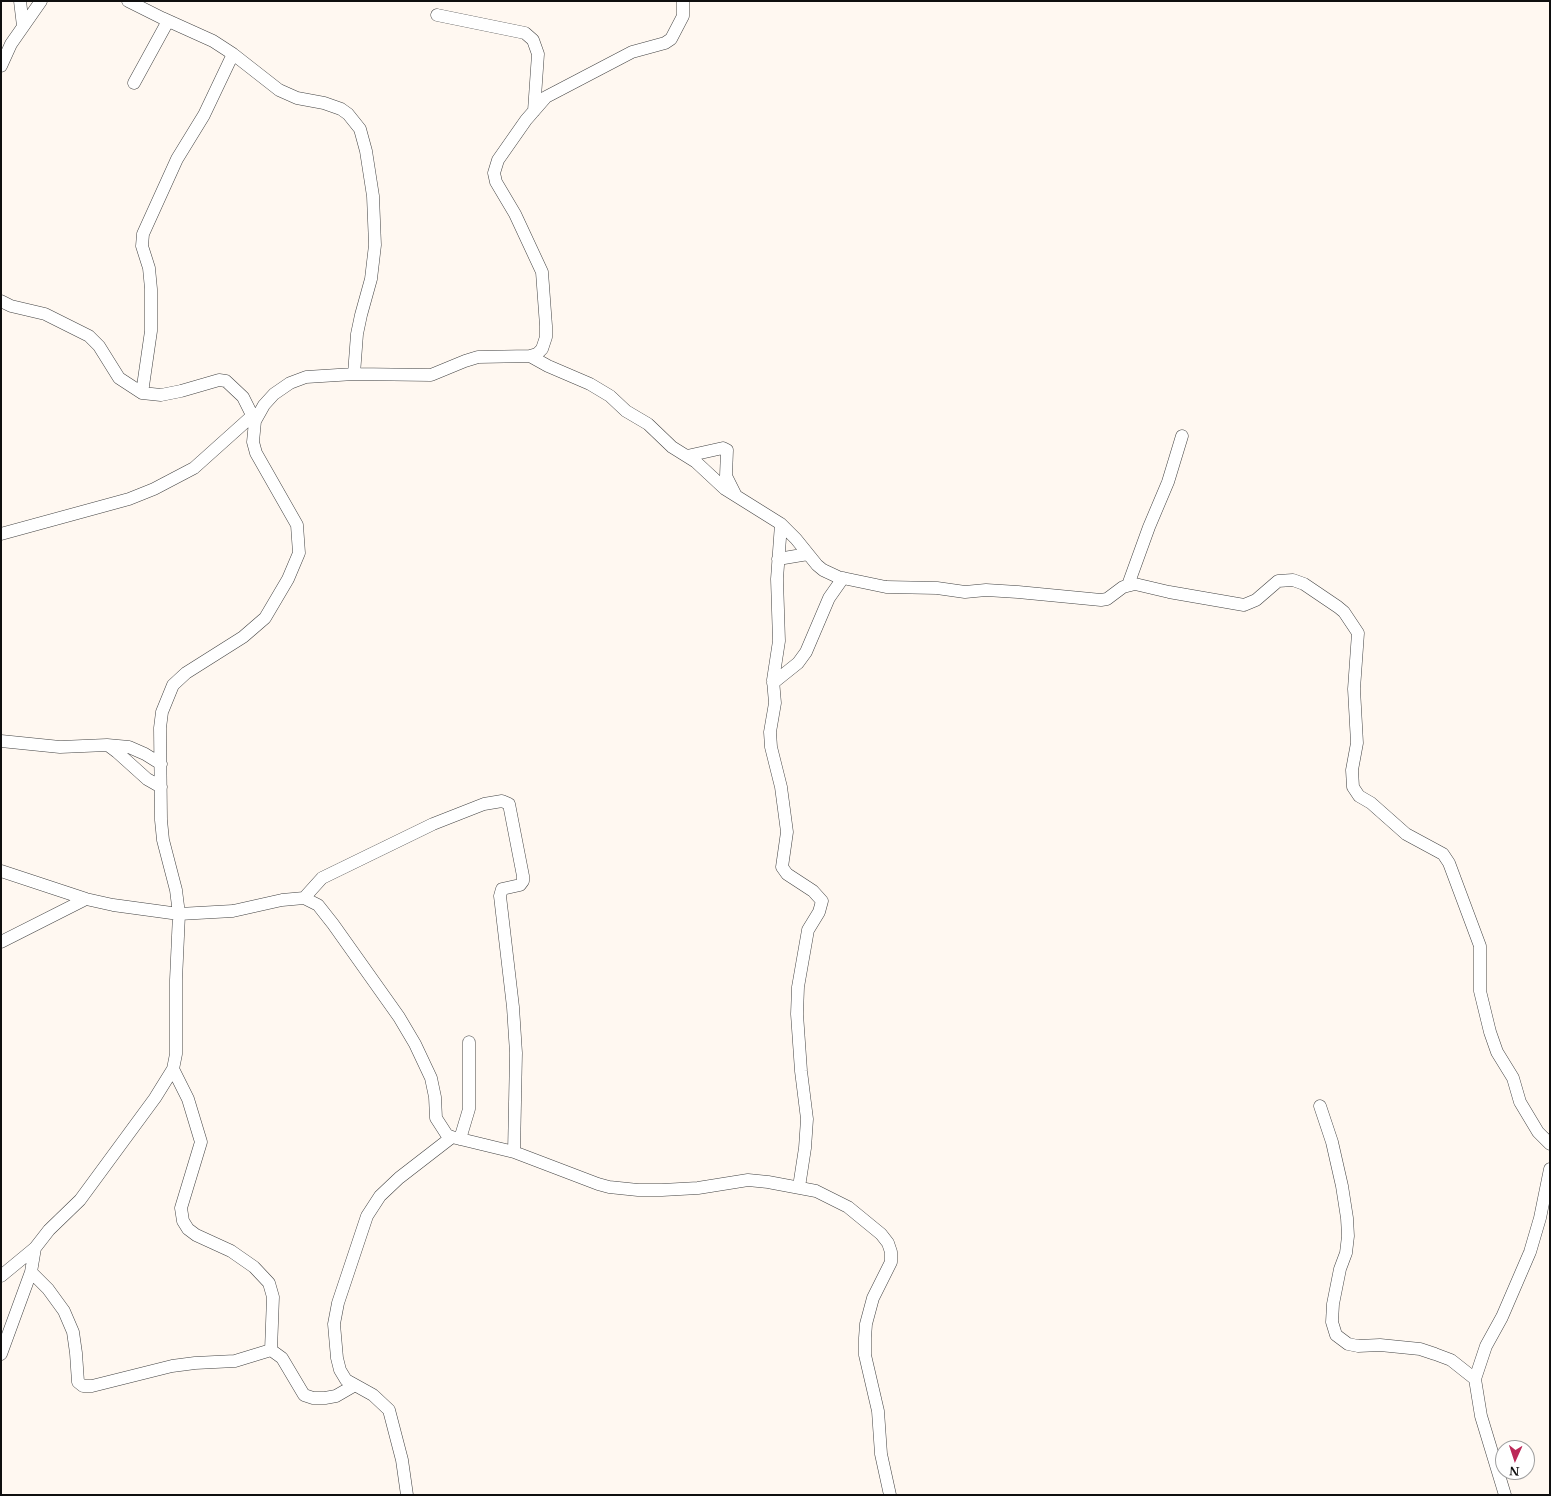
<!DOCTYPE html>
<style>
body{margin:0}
#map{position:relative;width:1551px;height:1496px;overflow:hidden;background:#fff8f1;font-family:"Libre Baskerville",serif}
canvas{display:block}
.frame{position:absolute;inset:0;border:2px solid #0f0f0f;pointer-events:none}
.north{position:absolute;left:1495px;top:1440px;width:40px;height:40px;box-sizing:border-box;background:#fff;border:1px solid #9f9f9f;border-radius:50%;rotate:183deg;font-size:11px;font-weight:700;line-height:16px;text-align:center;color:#0f0f0f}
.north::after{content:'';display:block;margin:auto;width:14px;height:18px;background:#bc2958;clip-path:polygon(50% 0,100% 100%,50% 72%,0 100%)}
</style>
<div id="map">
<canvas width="1551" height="1496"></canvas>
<div class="frame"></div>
<div class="north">N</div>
</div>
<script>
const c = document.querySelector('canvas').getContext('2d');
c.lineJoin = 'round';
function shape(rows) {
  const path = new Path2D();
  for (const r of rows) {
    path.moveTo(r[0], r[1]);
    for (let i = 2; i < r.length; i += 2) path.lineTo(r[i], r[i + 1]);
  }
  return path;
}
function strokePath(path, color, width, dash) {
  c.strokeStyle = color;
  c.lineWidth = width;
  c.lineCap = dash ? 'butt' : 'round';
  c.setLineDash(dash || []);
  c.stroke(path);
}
const minor = shape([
 [20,1,23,26],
 [128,1,162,18,213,41,233,54,279,90,297,98,324,103,341,109,348,114,360,129,366,151,373,196,375,245,371,279,361,315,357,334,354,374],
 [437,15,525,33,533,40,538,54,534,111],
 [1,66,11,44,41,1],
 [134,83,168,21],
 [1,301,11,306,45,314,89,336,99,346,119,378,142,393,161,395,181,391,219,380,226,381,243,397,255,421],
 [530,356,548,366,590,384,610,396,626,411,648,424,672,447,696,462,725,489,781,524,796,539,817,565,823,570,838,577,886,587,937,588,965,592,986,590,1018,592,1101,600,1107,599,1123,587,1135,584,1169,592,1244,605,1256,600,1278,581,1293,580,1304,584,1338,607,1344,612,1358,633,1354,689,1357,743,1352,770,1353,787,1359,796,1371,803,1406,834,1443,854,1449,863,1480,946,1480,991,1490,1032,1497,1052,1513,1078,1520,1102,1538,1132,1550,1144],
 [142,393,151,331,151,289,149,268,142,246,143,234,177,159,204,115,233,54],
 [687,456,723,448,727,450,726,476,735,494],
 [781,524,777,579,779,641,773,680,775,703,770,732,771,747,781,787,787,832,782,867,787,874,813,891,822,901,819,912,808,930,798,987,797,1014,801,1071,807,1119,805,1148,799,1187],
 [1,534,129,499,154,489,194,468,252,416],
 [778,559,808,554],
 [1128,585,1149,527,1168,482,1182,436],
 [773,683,798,663,806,652,829,598,843,578],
 [1,741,60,747,107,745,129,747,145,754,161,764],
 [109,746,117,752,147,779,161,787],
 [1,871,86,899,113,905,179,914,233,911,282,900,304,898,318,905,333,924,399,1017,415,1044,431,1078,435,1097,436,1118,447,1135,452,1137,514,1152,598,1184,609,1187,638,1190,662,1190,698,1188,748,1180,768,1182,816,1191,848,1207,881,1234,888,1243,891,1252,891,1262,873,1298,866,1324,865,1338,865,1355,878,1411,881,1454,890,1495],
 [304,898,322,878,433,824,484,804,502,801,509,804,523,876,523,881,520,885,502,889,500,896,513,1007,516,1053,514,1152],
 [1,942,86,899],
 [173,1069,188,1099,201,1142,181,1208,183,1221,188,1229,196,1235,231,1251,254,1267,269,1283,273,1297,271,1350],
 [1320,1106,1332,1142,1342,1186,1347,1218,1348,1236,1346,1253,1340,1269,1333,1304,1332,1322,1336,1335,1348,1344,1358,1346,1380,1345,1420,1349,1435,1354,1451,1360,1475,1379],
 [460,1139,469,1109,469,1042],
 [31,1272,48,1289,64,1311,73,1332,76,1353,78,1382,83,1386,92,1386,172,1366,195,1363,235,1361,271,1350,282,1358,304,1395,313,1398,325,1398,336,1396,355,1385],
 [1,1276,35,1248,49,1230,80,1200,155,1098,173,1069,176,1054,176,980,179,914,176,890,163,840,161,820,160,728,162,712,173,685,186,673,243,637,265,618,288,579,299,553,297,525,256,453,253,442,255,421,264,405,274,394,290,383,306,377,354,374,431,375,465,361,478,357,530,356,537,354,542,349,546,337,546,326,542,272,515,214,496,182,494,173,498,160,526,120,546,97,632,52,665,43,671,39,683,16,683,1],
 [1,1354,31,1272,35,1248],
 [407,1495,402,1460,389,1410,373,1395,346,1380,340,1370,337,1358,334,1324,338,1303,367,1216,380,1196,399,1178,452,1137],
 [1505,1495,1481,1416,1475,1379,1486,1346,1502,1317,1530,1252,1540,1218,1550,1169]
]);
strokePath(minor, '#424242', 13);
strokePath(minor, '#fff', 12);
</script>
